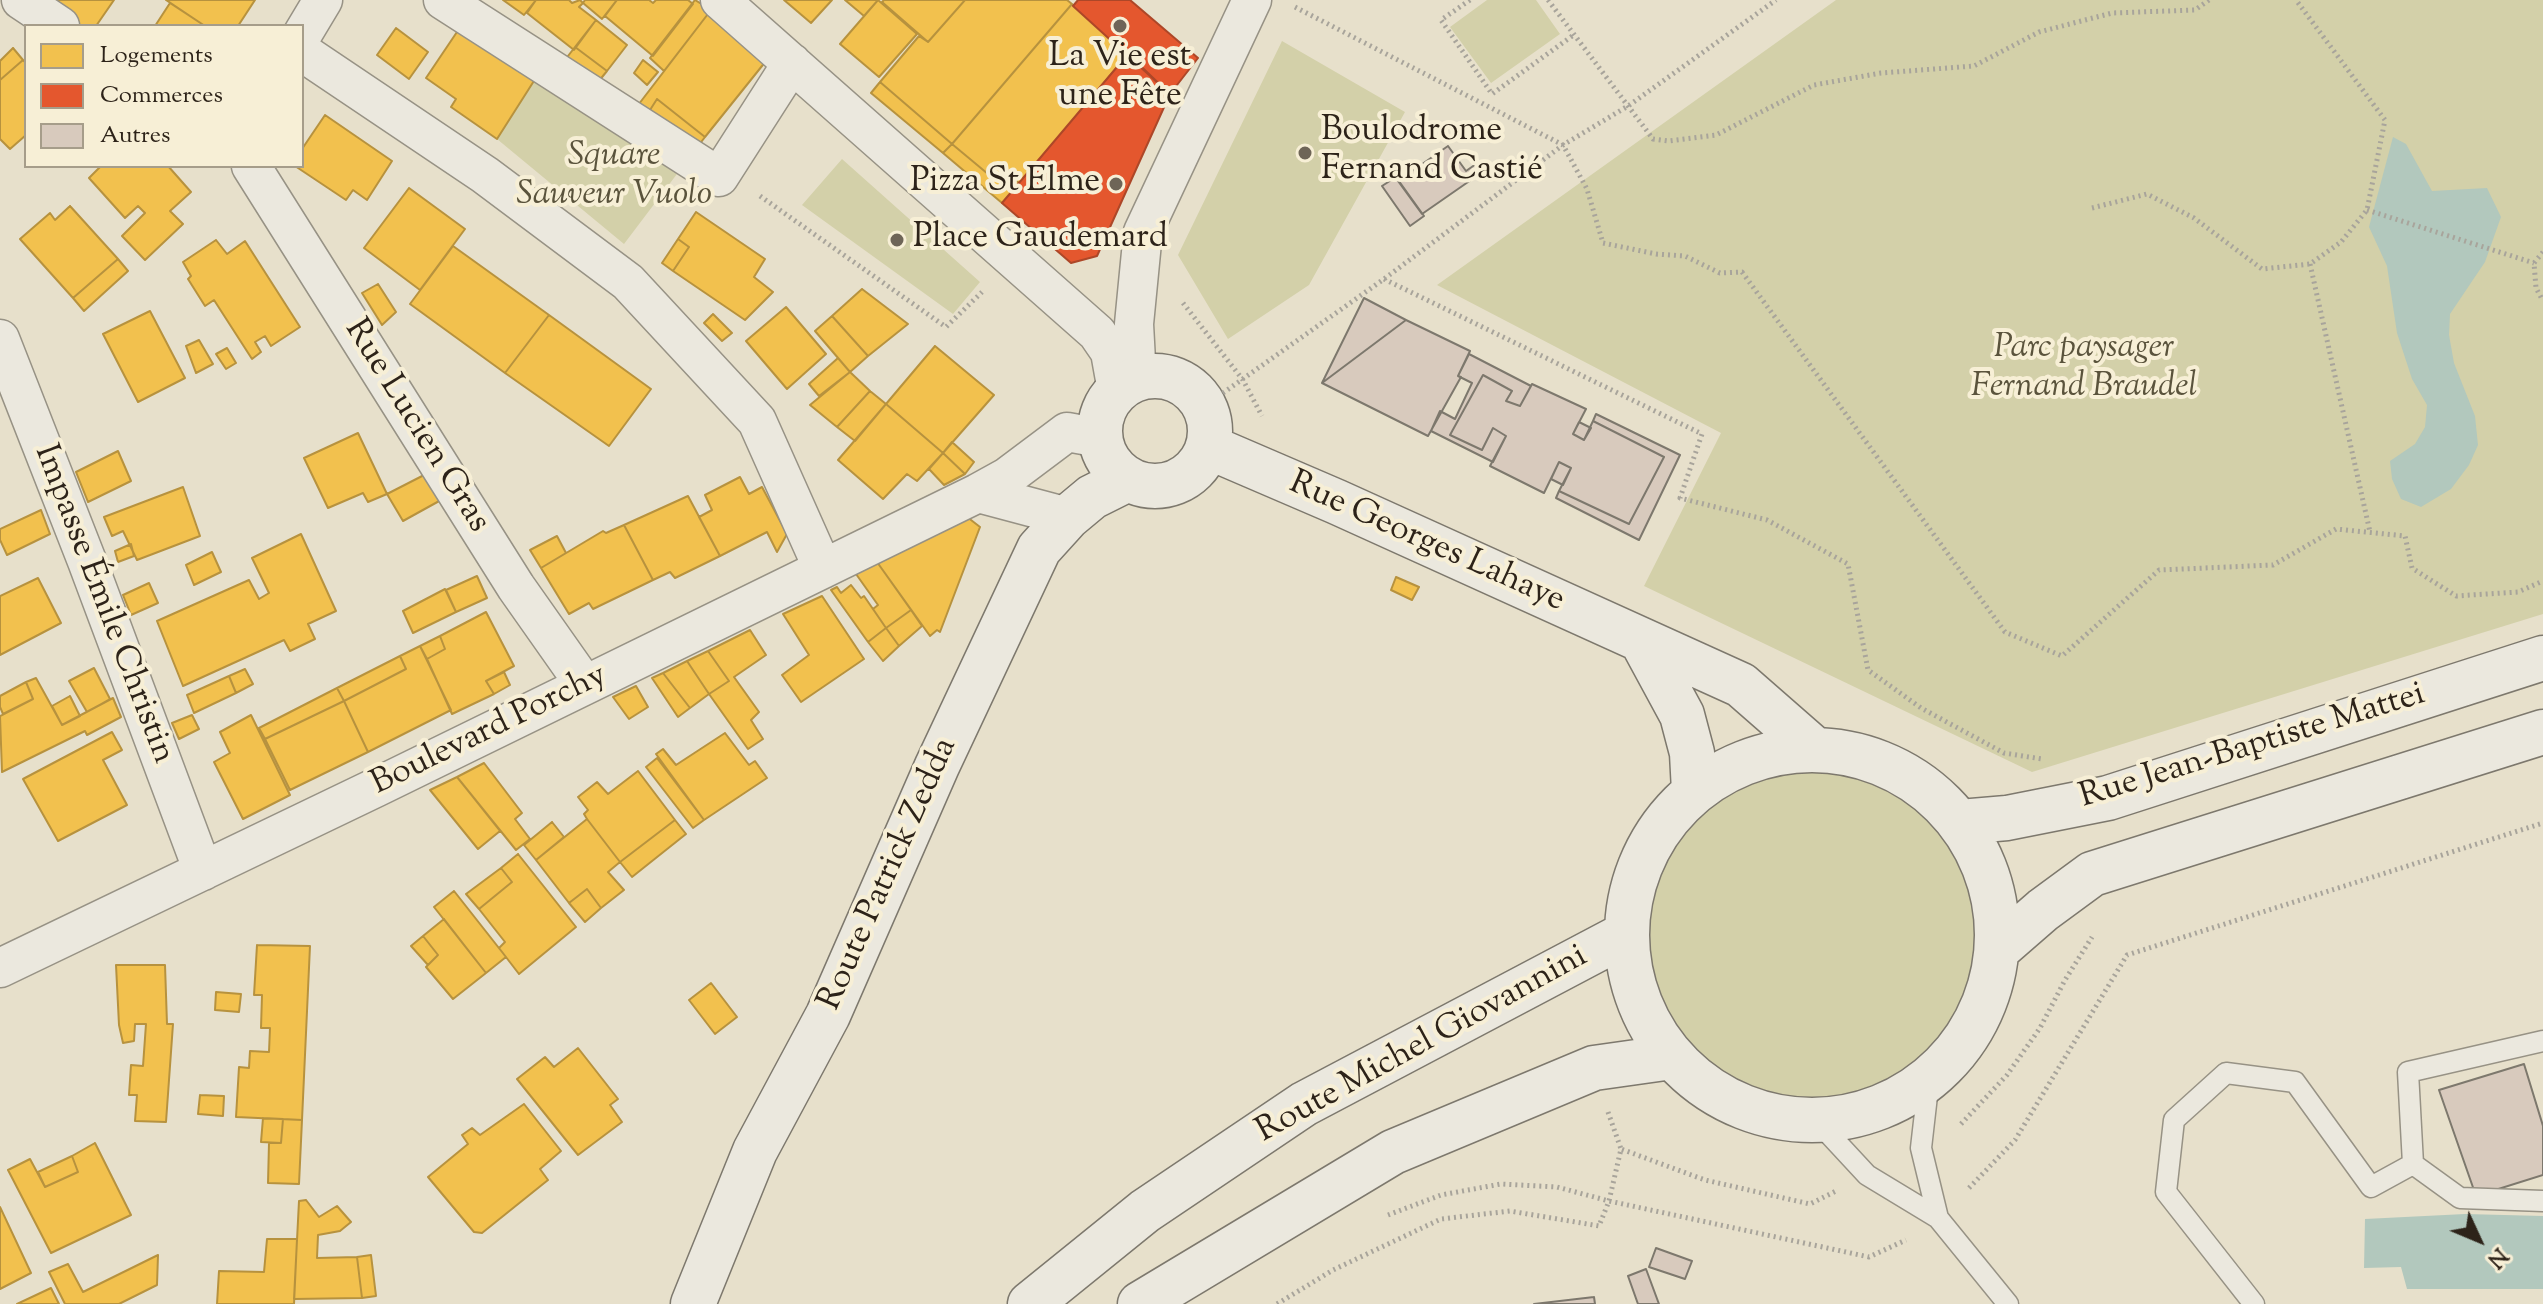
<!DOCTYPE html>
<meta charset="utf-8">
<style>
body{margin:0}
#map{position:relative;width:2543px;height:1304px;overflow:hidden;background:#e7e0cb;font-family:"Sorts Mill Goudy",serif}
canvas{display:block}
.legend{position:absolute;left:24px;top:24px;width:280px;height:144px;box-sizing:border-box;background:#f7efd6;border:2px solid #a69d8a;margin:0;padding:10px 14px;list-style:none;font-size:24px;color:#2d2319}
.legend li{display:flex;align-items:center;gap:16px;height:40px}
.legend b{width:40px;border:2px solid #a69d8a}
.north{position:absolute;left:2439px;top:1200px;width:80px;height:80px;-webkit-text-stroke:6px #f7efd6;paint-order:stroke;rotate:134deg;font-size:22px;font-weight:700;line-height:32px;text-align:center;color:#2d2319}
.north::after{content:'';display:block;margin:auto;width:28px;height:36px;background:#2d2319;clip-path:polygon(50% 0,100% 100%,50% 72%,0 100%)}
</style>
<div id="map">
<canvas width="2543" height="1304"></canvas>
<ul class="legend">
<li><b style="height:22px;background:#f2c14e"></b>Logements</li>
<li><b style="height:22px;background:#e4572e"></b>Commerces</li>
<li><b style="height:22px;background:#d8cabd"></b>Autres</li>
</ul>
<div class="north">N</div>
</div>
<script>
const c = document.querySelector('canvas').getContext('2d');
c.lineJoin = 'round';
function fillPath(path, color) {
  c.fillStyle = color;
  c.fill(path, 'evenodd');
}
function shape(rows) {
  const path = new Path2D();
  for (const r of rows) {
    if (r.length === 3) {
      path.moveTo(r[0] + r[2], r[1]);
      path.arc(r[0], r[1], r[2], 0, 2 * Math.PI);
      continue;
    }
    path.moveTo(r[0], r[1]);
    for (let i = 2; i < r.length; i += 2) path.lineTo(r[i], r[i + 1]);
  }
  return path;
}
function strokePath(path, color, width, dash) {
  c.strokeStyle = color;
  c.lineWidth = width;
  c.lineCap = dash ? 'butt' : 'round';
  c.setLineDash(dash || []);
  c.stroke(path);
}
function drawText(font, color, halo, rows, align = 'center') {
  c.font = font + ' "Sorts Mill Goudy",serif';
  c.lineWidth = 8;
  c.setLineDash([]);
  c.textBaseline = 'middle';
  c.strokeStyle = halo;
  c.fillStyle = color;
  for (const [text, x, y, turn = 0] of rows) {
    c.save();
    c.translate(x, y);
    c.rotate((+turn || 0) * Math.PI / 180);
    c.textAlign = isNaN(turn) ? turn : align;
    if (halo) c.strokeText(text, 0, 0);
    c.fillText(text, 0, 0);
    c.restore();
  }
}
const green = shape([
 [1487,0,1536,0,1560,34,1491,83,1450,27],
 [1836,0,2543,0,2543,614,2032,772,1644,586,1721,433,1437,285],
 [1282,41,1405,112,1309,285,1228,339,1178,255],
 [539,73,680,170,624,244,497,139],
 [842,159,980,282,953,314,802,205],
 [1812,935,185]
]);
const water = shape([
 [2393,137,2406,144,2432,191,2487,188,2501,217,2485,262,2450,314,2449,335,2454,363,2475,416,2478,445,2469,465,2451,489,2421,507,2401,499,2392,479,2390,461,2415,444,2425,427,2427,405,2412,379,2397,333,2387,266,2369,227],
 [2465,1214,2543,1216,2543,1289,2407,1289,2401,1267,2364,1268,2365,1219]
]);
const homes = shape([
 [38,0,114,0,96,26,79,26,38,0],
 [166,0,255,0,238,26,205,26,166,0],
 [503,0,536,0,524,15,503,0],
 [536,0,569,0,572,3,580,0,583,3,579,7,596,20,574,50,527,13,536,0],
 [585,0,615,0,616,1,602,19,583,3,585,0],
 [649,0,653,3,656,0,688,0,693,4,653,56,605,16,617,0,649,0],
 [695,0,711,10,664,71,650,58,695,0],
 [784,0,832,0,811,23,784,0],
 [845,0,878,0,864,16,845,0],
 [878,0,917,34,879,77,840,44,878,0],
 [884,0,965,0,928,42,882,2,884,0],
 [965,0,1067,0,1072,4,952,144,880,82,919,36,928,42,965,0],
 [170,3,205,26,155,26,170,3],
 [1072,4,1128,54,1020,184,1005,169,994,179,952,144,1072,4],
 [711,10,766,61,705,137,657,99,643,121,632,113,711,10],
 [596,20,627,45,607,71,575,47,596,20],
 [463,23,539,73,497,139,451,107,456,99,426,78,463,23],
 [396,28,428,52,409,79,377,55,396,28],
 [575,47,607,71,594,87,561,65,575,47],
 [13,48,23,60,0,80,0,61,13,48],
 [23,60,26,63,26,135,10,149,0,139,0,80,23,60],
 [643,60,658,72,647,85,634,73,643,60],
 [880,82,952,144,943,153,871,93,880,82],
 [657,99,705,137,692,154,643,121,657,99],
 [325,115,392,161,367,200,353,190,346,200,295,166,302,166,302,149,325,115],
 [952,144,994,179,1005,169,1020,184,1002,203,943,153,952,144],
 [101,166,168,166,191,192,170,211,183,224,145,260,122,236,145,213,138,206,125,218,89,178,101,166],
 [409,188,465,229,420,290,364,248,409,188],
 [70,206,118,259,73,298,20,239,50,213,55,220,70,206],
 [696,212,765,259,754,277,773,292,745,320,673,271,689,247,678,239,696,212],
 [678,239,689,247,673,271,662,263,678,239],
 [216,240,227,254,245,241,300,327,271,346,265,336,255,342,261,352,252,359,214,300,205,306,188,279,191,276,183,262,216,240],
 [453,246,549,315,505,373,410,304,453,246],
 [118,259,128,271,84,311,73,298,118,259],
 [378,284,396,312,382,325,362,293,378,284],
 [862,289,908,324,868,356,832,316,862,289],
 [786,307,826,354,787,389,746,341,786,307],
 [150,311,185,378,138,402,103,334,150,311],
 [713,314,732,333,722,341,704,323,713,314],
 [549,315,651,389,609,446,505,373,549,315],
 [832,316,868,356,850,372,815,331,832,316],
 [199,340,213,364,196,373,186,346,199,340],
 [935,346,994,395,943,453,886,404,935,346],
 [227,348,236,363,226,369,216,354,227,348],
 [838,358,850,372,819,396,809,384,838,358],
 [850,372,870,391,837,427,810,405,850,372],
 [870,391,886,404,855,441,837,427,870,391],
 [886,404,943,453,917,481,907,474,883,499,838,460,886,404],
 [358,433,387,494,368,502,363,493,328,508,304,458,358,433],
 [952,442,974,462,965,474,943,453,952,442],
 [118,451,131,481,88,502,76,472,118,451],
 [943,453,965,474,944,485,929,469,943,453],
 [428,473,441,500,403,521,387,494,428,473],
 [740,477,749,494,762,487,787,534,777,552,767,532,720,556,699,517,712,510,705,495,740,477],
 [183,487,200,536,137,560,123,531,112,536,104,517,183,487],
 [688,496,720,556,675,578,670,572,653,580,624,525,688,496],
 [41,510,50,534,7,555,0,540,0,529,41,510],
 [962,513,980,527,940,632,937,630,930,636,877,562,962,513],
 [624,525,653,580,593,609,589,603,569,614,541,568,603,531,606,533,624,525],
 [301,534,336,611,308,624,315,639,290,651,284,640,183,686,157,621,249,580,259,599,269,593,252,558,301,534],
 [557,536,566,553,541,568,530,550,557,536],
 [131,544,134,556,118,562,115,551,131,544],
 [212,552,221,572,194,585,186,565,212,552],
 [877,562,911,610,886,628,873,609,878,605,856,574,877,562],
 [477,576,487,598,456,612,446,590,477,576],
 [1396,577,1419,587,1412,600,1391,590,1396,577],
 [38,578,61,623,0,655,0,596,38,578],
 [149,583,158,603,131,615,123,595,149,583],
 [851,585,861,598,864,596,886,628,868,642,831,590,837,587,841,593,851,585],
 [445,589,456,612,413,633,403,611,445,589],
 [822,596,864,659,801,702,782,675,809,655,783,614,822,596],
 [911,610,922,626,899,646,886,628,911,610],
 [486,612,514,666,486,681,494,694,452,714,427,659,445,649,440,636,486,612],
 [886,628,899,646,883,661,868,642,886,628],
 [750,630,766,655,734,677,759,712,751,720,763,739,748,749,709,694,729,681,708,651,750,630],
 [440,636,445,649,427,659,420,646,440,636],
 [420,646,451,710,368,752,344,701,406,669,400,656,420,646],
 [708,651,729,681,709,694,687,661,708,651],
 [400,656,406,669,344,701,337,688,400,656],
 [687,661,709,694,690,708,663,673,687,661],
 [94,668,110,699,87,712,69,681,94,668],
 [245,669,253,684,236,693,229,676,245,669],
 [504,672,510,685,494,694,486,681,504,672],
 [663,673,690,708,678,717,652,678,663,673],
 [229,676,236,693,194,713,187,695,229,676],
 [36,678,62,725,113,698,121,717,87,735,85,731,2,772,0,716,33,699,26,682,36,678],
 [26,682,33,699,3,714,0,707,0,696,26,682],
 [636,686,648,707,629,719,613,697,636,686],
 [337,688,344,701,265,739,259,728,337,688],
 [70,696,80,716,62,725,52,706,70,696],
 [344,701,368,752,290,790,265,739,344,701],
 [192,715,199,729,179,739,172,723,192,715],
 [251,715,290,795,243,819,214,762,230,753,220,732,251,715],
 [112,732,122,750,103,760,127,805,58,841,23,779,112,732],
 [725,733,749,765,755,761,767,778,704,820,656,754,663,749,676,765,725,733],
 [657,758,704,820,693,828,646,767,657,758],
 [484,763,522,813,515,819,530,839,516,850,457,777,484,763],
 [638,771,675,820,620,862,587,819,584,814,588,810,578,797,597,782,608,794,638,771],
 [457,777,500,831,478,849,430,790,457,777],
 [587,819,620,862,608,872,624,890,601,908,587,889,569,903,536,860,587,819],
 [675,820,686,834,632,877,620,862,675,820],
 [552,822,564,837,536,860,524,845,552,822],
 [518,854,576,927,519,974,499,948,505,942,479,909,512,882,501,868,518,854],
 [501,868,512,882,479,909,466,894,501,868],
 [587,889,601,908,585,922,569,903,587,889],
 [454,891,506,957,486,973,434,907,454,891],
 [444,919,486,973,453,999,426,967,438,955,423,936,444,919],
 [423,936,438,955,428,965,411,946,423,936],
 [257,945,310,946,302,1120,236,1117,239,1067,249,1068,250,1051,269,1052,270,1028,261,1028,262,995,254,995,257,945],
 [116,965,165,965,167,1024,173,1024,166,1122,135,1121,137,1095,129,1095,131,1065,143,1066,146,1024,135,1024,134,1041,123,1043,119,1025,116,965],
 [711,983,737,1017,715,1034,689,1000,711,983],
 [216,992,241,994,239,1012,215,1010,216,992],
 [578,1048,618,1099,610,1105,622,1122,578,1155,517,1079,545,1057,554,1067,578,1048],
 [200,1095,224,1096,223,1116,198,1114,200,1095],
 [524,1104,561,1151,540,1169,548,1180,482,1233,474,1232,428,1177,468,1144,462,1135,472,1128,480,1135,524,1104],
 [263,1118,283,1119,281,1143,261,1142,263,1118],
 [283,1119,302,1120,299,1184,268,1183,269,1143,281,1143,283,1119],
 [95,1143,131,1215,51,1253,8,1170,30,1159,45,1187,78,1172,72,1156,95,1143],
 [72,1156,78,1172,45,1187,38,1172,72,1156],
 [306,1200,319,1217,337,1206,351,1222,340,1231,318,1235,317,1258,357,1257,362,1298,294,1299,299,1201,306,1200],
 [0,1207,31,1273,0,1289,0,1207],
 [267,1239,297,1239,294,1304,217,1304,219,1271,264,1272,267,1239],
 [158,1255,157,1285,119,1304,65,1304,49,1272,68,1264,83,1292,158,1255],
 [371,1255,376,1296,362,1298,357,1257,371,1255],
 [51,1288,59,1304,17,1304,51,1288]
]);
const shops = shape([
 [1078,0,1130,0,1198,58,1170,94,1073,6,1078,0],
 [1128,54,1170,94,1097,256,1071,263,1002,203,1128,54]
]);
const building = shape([
 [1448,146,1466,171,1476,164,1481,173,1422,214,1398,181,1448,146],
 [1396,177,1424,216,1410,226,1382,186,1396,177],
 [1364,298,1406,320,1322,383,1364,298],
 [1406,320,1470,351,1458,376,1461,377,1428,436,1322,383,1406,320],
 [1469,354,1531,386,1520,406,1506,401,1512,391,1483,375,1450,435,1482,450,1493,428,1506,436,1493,462,1431,431,1440,411,1455,419,1472,383,1458,376,1469,354],
 [1483,375,1512,391,1506,401,1520,406,1532,384,1586,409,1573,434,1584,440,1593,421,1664,457,1629,524,1559,491,1571,468,1559,462,1544,493,1490,466,1506,436,1493,428,1482,450,1450,435,1483,375],
 [1596,414,1680,455,1639,540,1556,498,1559,491,1629,524,1664,457,1593,421,1596,414],
 [1579,422,1591,428,1584,440,1573,434,1579,422],
 [1559,462,1571,468,1563,485,1551,479,1559,462],
 [2524,1064,2543,1126,2543,1175,2476,1196,2439,1090,2524,1064],
 [1656,1248,1692,1261,1685,1279,1649,1267,1656,1248],
 [1646,1269,1659,1304,1638,1304,1628,1276,1646,1269],
 [1594,1297,1595,1304,1534,1304,1594,1297]
]);
const path = shape([
 [1470,0,1441,20,1492,94,1575,34],
 [1548,0,1653,139,1668,141,1716,135,1814,85,1881,73,1974,66,2039,32,2112,13,2195,10,2209,0],
 [1295,7,1563,145,1587,189,1603,243,1656,254,1685,256,1720,273,1742,272,2005,632,2062,656,2159,570,2273,565,2336,529,2405,536,2412,568,2456,596,2518,592,2543,581],
 [760,196,946,327,982,292],
 [2092,208,2147,194,2194,218,2262,269,2310,264,2341,242,2367,210,2385,120,2296,0],
 [2367,210,2534,263],
 [2543,252,2534,263,2536,288,2543,301],
 [2310,264,2370,532],
 [1384,279,1702,434,1680,498,1767,520,1848,564,1868,670,1921,708,2004,753,2042,759],
 [1183,303,1243,380,1262,416],
 [1213,400,1384,279,1563,145,1628,106,1776,0],
 [1608,1112,1621,1149],
 [1961,1124,2007,1075,2040,1028,2065,980,2092,937],
 [1969,1188,2015,1140,2127,955,2543,823],
 [1388,1215,1441,1195,1501,1184,1557,1187,1609,1201,1869,1257,1906,1240],
 [1277,1304,1333,1270,1441,1219,1510,1211,1599,1226,1609,1201,1621,1149,1705,1180,1810,1204,1836,1191]
]);
const lane = shape([
 [2543,1041,2408,1072,2413,1164,2460,1198,2543,1201],
 [1929,1078,1921,1148,1938,1218],
 [1816,1120,1867,1175,1938,1218,2008,1304],
 [2254,1304,2166,1192,2174,1120,2226,1073,2295,1082,2371,1187,2413,1164]
]);
const street = shape([
 [21,0,60,26],
 [443,0,719,177,792,63],
 [720,0,1097,333,1110,352,1117,391],
 [302,35,323,0],
 [302,52,485,175,628,282,757,421,823,569],
 [251,166,516,587,585,685],
 [0,339,87,561,203,871],
 [1137,379,1134,324,1143,232,1252,0],
 [978,493,1068,517],
 [0,968,377,787,978,493,1007,477,1067,432,1100,438]
]);
const secondary = shape([
 [1155,431,55],
 [1209,447,1337,502,1741,685,1813,748],
 [1643,643,1682,715,1692,753,1694,791],
 [1812,935,185],
 [1960,822,2007,818,2108,798,2543,658],
 [1997,950,2043,910,2092,874,2543,732],
 [693,1304,755,1151,828,1015,937,766,1039,549,1068,517,1092,497,1128,479],
 [1030,1304,1145,1211,1304,1104,1626,934],
 [1140,1304,1393,1152,1594,1068,1672,1057]
]);
const markers = [
 [1120,26,8,"#6e6557"],
 [1305,153,8,"#6e6557"],
 [1116,184,8,"#6e6557"],
 [897,240,8,"#6e6557"]
];
const poiNames = [
 ["La Vie est",1120,59,"center"],
 ["une Fête",1120,98,"center"],
 ["Boulodrome",1321,133],
 ["Fernand Castié",1321,172],
 ["Pizza St Elme",1100,184,"right"],
 ["Place Gaudemard",913,240]
];
const parkNames = [
 ["Square",614,158],
 ["Sauveur Vuolo",614,197],
 ["Parc paysager",2084,350],
 ["Fernand Braudel",2084,389]
];
const streetNames = [
 ["Rue Lucien Gras",415,427,58],
 ["Rue Georges Lahaye",1426,544,24],
 ["Impasse Émile Christin",102,605,69],
 ["Boulevard Porchy",490,732,-26],
 ["Rue Jean-Baptiste Mattei",2253,748,-17],
 ["Route Patrick Zedda",890,875,-66],
 ["Route Michel Giovannini",1423,1046,-29]
];
fillPath(green, '#d3d0a9');
fillPath(water, '#b2c8bd');
fillPath(homes, '#f2c14e');
strokePath(homes, '#b7923e', 2);
fillPath(shops, '#e4572e');
strokePath(shops, '#ad4728', 2);
fillPath(building, '#d8cabd');
strokePath(building, '#7d786d', 2);
strokePath(lane, '#979285', 23);
strokePath(street, '#979285', 41);
strokePath(secondary, '#7d786d', 47);
strokePath(path, '#a8a49b', 5, [2, 4]);
strokePath(lane, '#ebe8de', 20);
strokePath(street, '#ebe8de', 38);
strokePath(secondary, '#ebe8de', 44);
for (const [x, y, r, color] of markers) {
  const dot = new Path2D();
  dot.arc(x, y, r, 0, 2 * Math.PI);
  c.fillStyle = color;
  c.fill(dot);
  strokePath(dot, '#f7efd6', 3);
}
drawText('34px', '#2d2319', '#f7efd6', poiNames, 'left');
drawText('italic 34px', '#5a533c', '#f7efd6', parkNames);
drawText('34px', '#2d2319', '#f7efd6', streetNames);
</script>
